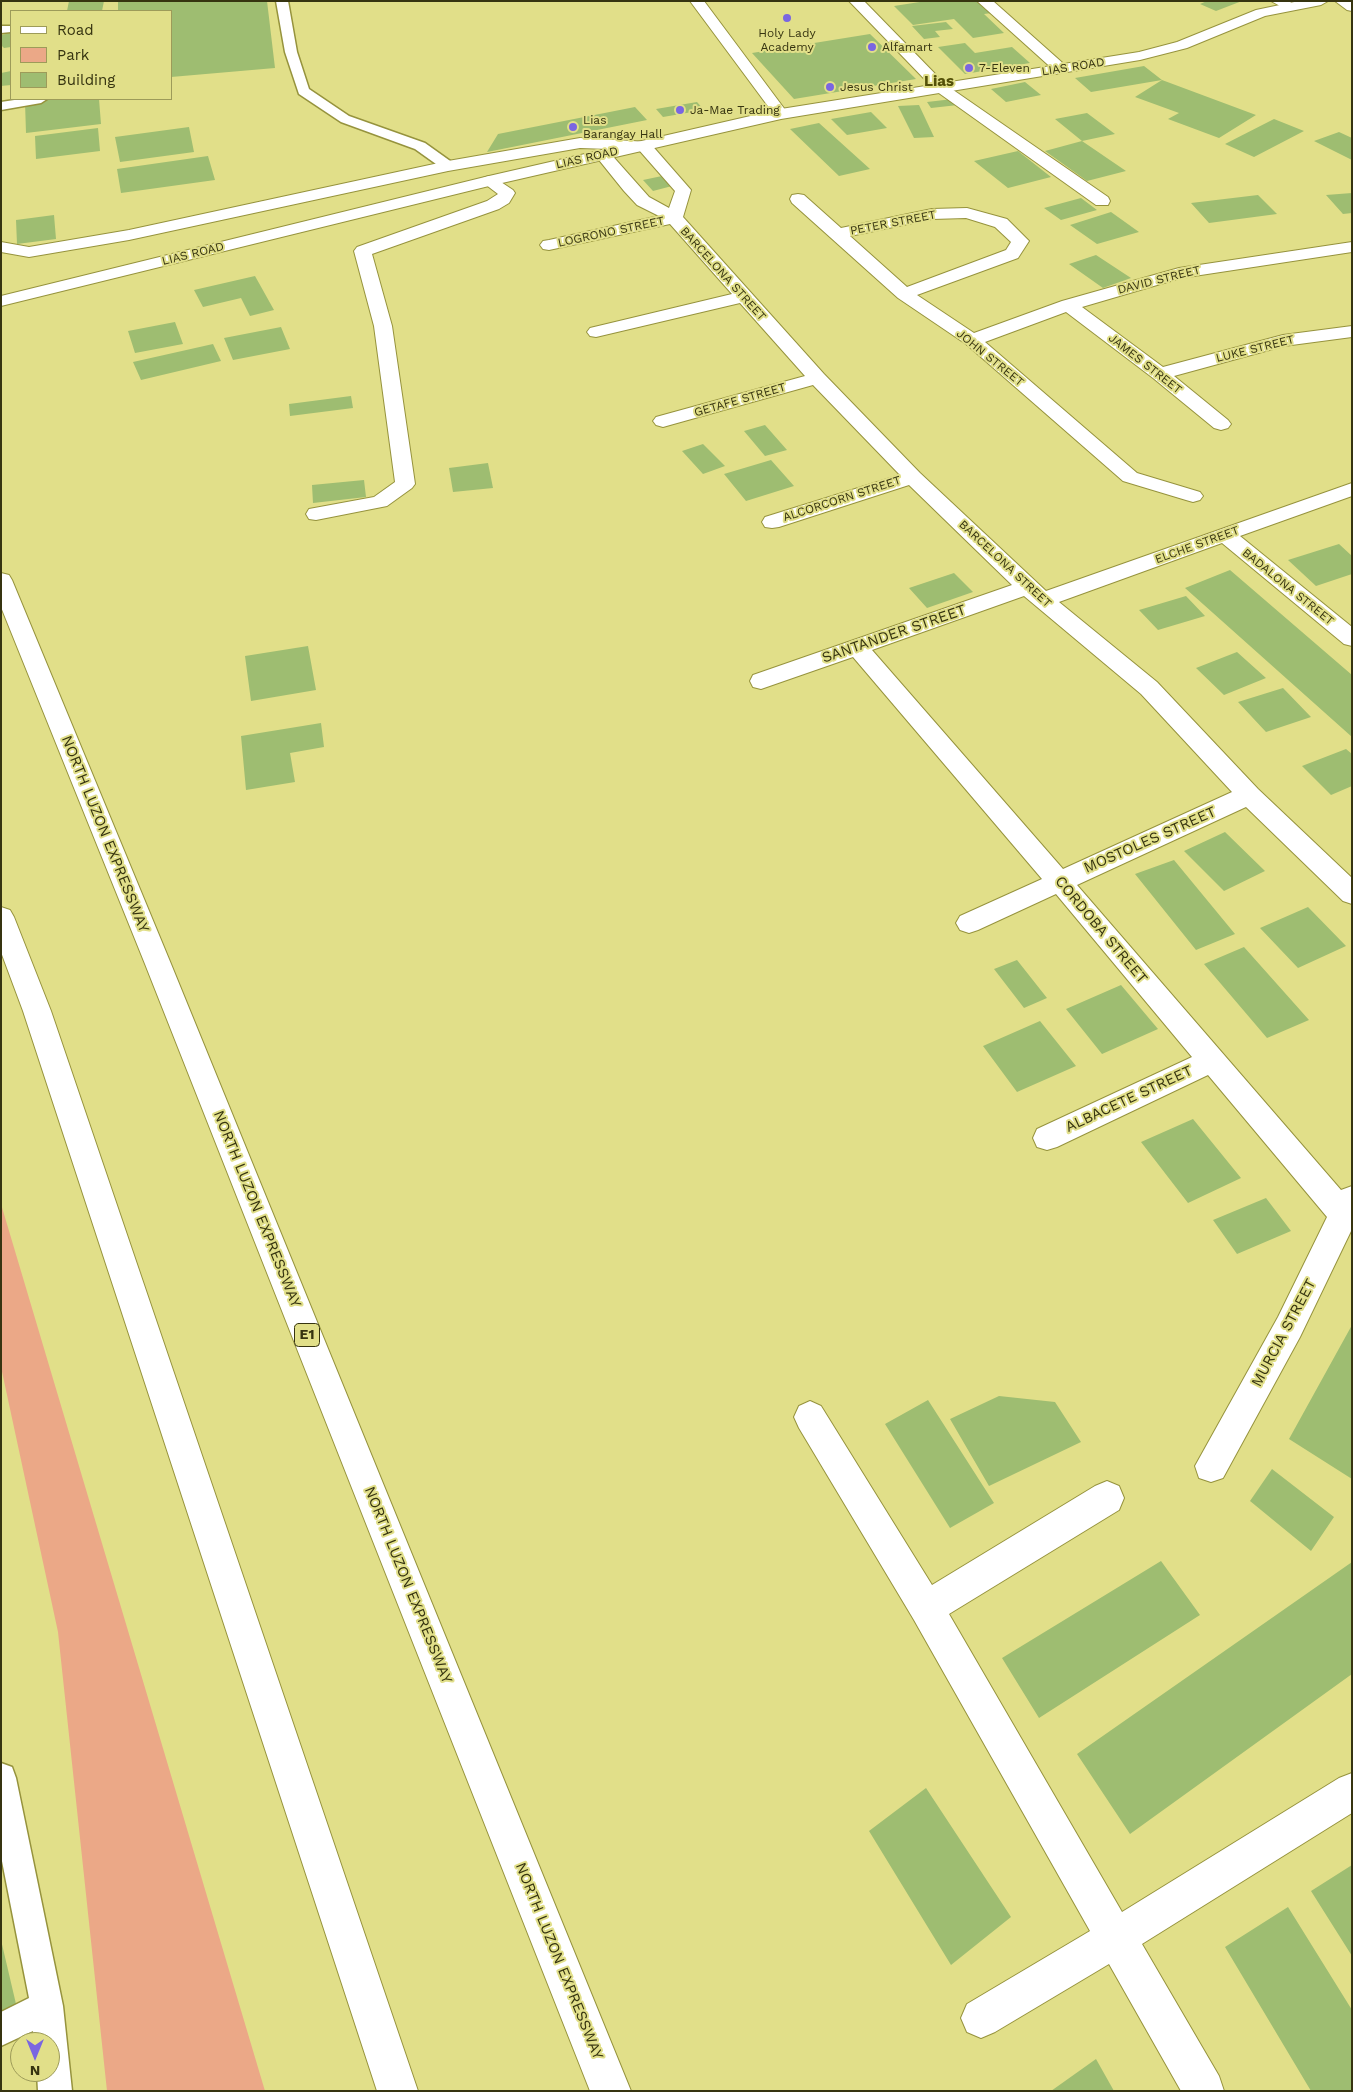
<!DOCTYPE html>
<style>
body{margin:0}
#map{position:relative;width:1353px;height:2092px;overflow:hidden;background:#e1df89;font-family:"Work Sans",sans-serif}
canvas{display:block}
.frame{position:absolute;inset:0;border:2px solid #363410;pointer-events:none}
.legend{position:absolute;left:10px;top:10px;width:162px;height:90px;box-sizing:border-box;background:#e1df89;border:1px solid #9d9b59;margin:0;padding:6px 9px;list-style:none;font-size:15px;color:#363410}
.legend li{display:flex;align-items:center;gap:10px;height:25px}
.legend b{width:25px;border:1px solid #9d9b59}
.north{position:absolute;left:10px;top:2032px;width:50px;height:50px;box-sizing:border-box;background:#e1df89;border:1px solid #9d9b59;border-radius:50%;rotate:180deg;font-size:14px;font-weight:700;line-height:20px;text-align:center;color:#363410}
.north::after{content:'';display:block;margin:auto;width:18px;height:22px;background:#7a66e1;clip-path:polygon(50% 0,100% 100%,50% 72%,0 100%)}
</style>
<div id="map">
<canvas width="1353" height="2092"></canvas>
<div class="frame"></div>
<ul class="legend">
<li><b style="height:6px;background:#fff"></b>Road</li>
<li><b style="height:14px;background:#eba887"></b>Park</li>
<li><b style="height:14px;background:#9ebd71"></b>Building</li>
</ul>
<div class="north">N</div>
</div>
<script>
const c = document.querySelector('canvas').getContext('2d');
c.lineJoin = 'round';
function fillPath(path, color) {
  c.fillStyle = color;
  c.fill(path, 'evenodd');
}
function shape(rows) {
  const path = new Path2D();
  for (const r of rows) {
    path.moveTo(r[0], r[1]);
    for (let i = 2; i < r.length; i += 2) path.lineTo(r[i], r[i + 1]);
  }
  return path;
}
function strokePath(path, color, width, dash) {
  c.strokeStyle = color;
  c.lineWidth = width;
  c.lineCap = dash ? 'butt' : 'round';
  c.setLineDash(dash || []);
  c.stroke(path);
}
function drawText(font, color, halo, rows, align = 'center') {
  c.font = font + ' "Work Sans",sans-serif';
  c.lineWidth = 4;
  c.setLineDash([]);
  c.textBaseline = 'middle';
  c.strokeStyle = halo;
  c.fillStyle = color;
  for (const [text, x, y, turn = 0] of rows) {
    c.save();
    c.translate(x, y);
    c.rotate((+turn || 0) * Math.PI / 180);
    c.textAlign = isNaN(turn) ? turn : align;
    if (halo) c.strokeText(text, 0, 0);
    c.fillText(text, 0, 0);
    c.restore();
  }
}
const green = shape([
 [1,1204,265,2091,107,2091,58,1632,1,1367]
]);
const building = shape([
 [69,1,104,1,102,11,67,11],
 [118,1,267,1,275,68,171,77,171,11,118,11],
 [926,1,979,1,992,13,984,14,1004,33,973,38,954,19,913,25,894,6],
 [1207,1,1242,1,1216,11,1200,4],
 [946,22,953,29,935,31,940,37,924,39,912,26],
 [11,33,11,47,4,48,1,45,1,35],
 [870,34,916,79,794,99,752,53],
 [965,43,975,53,1012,47,1030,63,965,74,938,47],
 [1144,66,1162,80,1091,92,1075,78],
 [11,71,11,85,1,86,1,73],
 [1162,80,1256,115,1219,138,1168,119,1179,113,1135,97],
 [1025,82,1041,95,1006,102,991,89],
 [53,99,99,99,101,124,26,133,25,102],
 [953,99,958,105,931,108,927,102],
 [697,102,704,110,663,117,656,109],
 [919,105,934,137,914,138,898,106],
 [635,107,647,120,487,152,498,134],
 [871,112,887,128,847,135,831,119],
 [1087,113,1115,134,1082,141,1055,119],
 [1274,119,1304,131,1254,157,1225,144],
 [819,123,870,169,839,176,790,129],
 [189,127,194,152,120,162,115,137],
 [98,128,100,151,36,159,35,136],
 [1339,132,1352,138,1352,160,1314,141],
 [1082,141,1126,171,1087,181,1045,151],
 [1018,151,1051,177,1008,188,974,161],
 [208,156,215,180,121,193,117,169],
 [662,176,672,186,653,191,643,180],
 [1352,193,1352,213,1343,214,1326,195],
 [1258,195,1277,214,1209,223,1191,203],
 [1081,198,1097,210,1061,220,1044,208],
 [1111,212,1139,232,1097,244,1070,225],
 [54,215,56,239,17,244,16,220],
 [1096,255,1131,278,1103,288,1069,264],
 [255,276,274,310,250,316,241,298,203,307,194,290],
 [175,322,183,344,135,353,128,331],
 [281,327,290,349,233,360,224,338],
 [213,344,221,361,141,380,133,362],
 [351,396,353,408,290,416,289,404],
 [765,425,787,450,765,456,744,431],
 [703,444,725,466,703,474,682,451],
 [771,460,794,486,746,501,724,474],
 [488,463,493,488,453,492,449,468],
 [364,480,366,497,313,503,312,485],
 [1339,544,1352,556,1352,574,1316,586,1288,560],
 [1230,570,1352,675,1352,737,1185,588],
 [954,573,973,592,927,608,909,588],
 [1186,596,1205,616,1158,630,1139,610],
 [308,646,316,690,251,701,245,656],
 [1237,652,1266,678,1224,695,1196,668],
 [1283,688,1311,717,1266,732,1238,702],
 [321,723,324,747,290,753,295,782,246,790,241,736],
 [1346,749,1352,754,1352,786,1331,795,1302,766],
 [1225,832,1265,871,1224,891,1184,851],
 [1174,860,1235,934,1196,950,1135,874],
 [1308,907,1346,946,1298,968,1260,928],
 [1244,947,1309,1020,1267,1038,1204,964],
 [1017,960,1047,998,1024,1008,994,969],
 [1121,985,1158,1029,1102,1054,1066,1009],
 [1040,1021,1076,1066,1017,1092,983,1046],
 [1193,1119,1241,1178,1188,1203,1141,1142],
 [1266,1198,1291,1231,1237,1254,1213,1220],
 [1352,1325,1352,1479,1289,1439],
 [999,1396,1055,1402,1081,1442,989,1486,950,1419],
 [928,1400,994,1503,950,1528,885,1424],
 [1272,1469,1334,1517,1311,1551,1250,1501],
 [1161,1561,1200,1615,1039,1718,1002,1658],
 [1352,1562,1352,1674,1130,1834,1077,1754],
 [926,1788,1011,1917,951,1965,869,1831],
 [1352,1865,1352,1956,1311,1891],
 [1288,1907,1352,2010,1352,2091,1311,2091,1225,1947],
 [1,1940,16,2004,1,2012],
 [1096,2059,1114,2091,1051,2091]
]);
const service = shape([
 [276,1,288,1,297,52,309,89,349,116,425,143,453,163,455,166,453,169,443,169,415,149,341,122,299,94,285,52,276,1],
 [1,26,11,26,11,32,1,33,1,26],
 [21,99,47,99,41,103,1,110,1,102,21,99],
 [1,1763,12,1767,16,1778,63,2006,72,2091,38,2091,37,2072,50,2072,50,2042,34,2042,33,2031,1,2046,1,2012,29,1998,1,1856,1,1763]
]);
const minor = shape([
 [690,1,704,1,786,111,789,114,786,117,776,117,690,1],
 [977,1,993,1,1066,66,1068,69,1066,72,1056,72,977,1],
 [1271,1,1289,1,1296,7,1289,11,1271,1],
 [1335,1,1352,1,1352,11,1347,10,1335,1],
 [941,83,946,85,1108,197,1110,201,1108,205,1096,205,936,91,933,88,936,85,941,83],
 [580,138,649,142,691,190,683,217,824,374,920,473,1046,591,1352,483,1352,496,1240,536,1352,627,1352,646,1344,644,1222,543,1059,602,1157,682,1258,789,1352,878,1352,904,1343,901,1246,807,1077,885,1341,1190,1352,1186,1352,1229,1300,1337,1223,1478,1211,1482,1199,1478,1195,1466,1278,1317,1327,1217,1208,1075,1057,1147,1047,1150,1037,1147,1033,1138,1037,1129,1192,1057,1056,894,978,930,969,933,960,930,956,923,960,916,1042,879,853,657,761,689,753,687,750,681,753,675,1012,585,909,485,779,527,772,528,765,527,762,522,765,517,900,475,813,385,670,425,663,427,656,425,653,421,656,417,805,376,740,303,596,337,590,336,587,332,590,328,732,294,670,224,549,250,543,249,540,245,543,241,549,240,659,216,637,205,624,191,595,155,597,152,609,152,649,197,669,208,675,191,639,150,580,148,448,171,129,240,29,257,1,252,1,242,29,247,129,230,448,161,580,138],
 [1024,596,1141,694,1232,792,1063,869,872,650,1024,596],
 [489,176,495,178,513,190,515,193,509,203,499,209,372,254,392,326,415,484,412,488,387,506,316,520,309,519,306,514,309,509,374,497,395,482,374,326,354,251,357,247,487,201,498,194,481,181,483,178,489,176],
 [798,194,804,195,841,228,932,209,967,208,1007,219,1029,241,1018,258,917,295,974,333,1062,301,1179,268,1352,242,1352,252,1181,278,1082,307,1163,367,1283,335,1352,326,1352,337,1284,346,1174,376,1228,420,1231,424,1228,428,1221,430,1214,428,1153,378,1066,312,985,342,1137,473,1200,492,1203,496,1200,500,1193,502,1186,500,1123,481,966,344,898,298,792,203,790,199,792,195,798,194],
 [966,218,995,227,1011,242,1006,250,907,287,850,236,932,219,966,218],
 [810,1401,821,1406,932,1585,1095,1486,1107,1481,1119,1486,1124,1498,1119,1510,949,1614,1122,1912,1339,1778,1352,1773,1352,1813,1142,1944,1219,2076,1224,2091,1181,2091,1109,1964,995,2032,981,2038,967,2032,961,2018,967,2004,1090,1931,914,1620,799,1428,794,1417,799,1406,810,1401]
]);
const tertiary = shape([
 [849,1,864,1,946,85,949,88,946,91,936,91,849,1]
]);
const secondary = shape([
 [1299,1,1328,1,1321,5,1265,16,1187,48,1140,60,781,119,489,186,1,306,1,296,489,176,781,109,1139,52,1177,42,1256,10,1299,1]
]);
const motorway = shape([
 [1,573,9,575,12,580,171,964,631,2091,590,2091,145,964,1,607,1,573],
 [1,907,10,910,14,917,51,1011,418,2091,377,2091,23,1011,1,952,1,907]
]);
const markers = [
 [787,18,5,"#7a66e1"],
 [872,47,5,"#7a66e1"],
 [969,68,5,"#7a66e1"],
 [830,87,5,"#7a66e1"],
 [680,110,5,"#7a66e1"],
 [573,127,5,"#7a66e1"]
];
const farPoinames = [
 ["Holy Lady",787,33,"center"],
 ["Academy",787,47,"center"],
 ["Alfamart",882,47],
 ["7-Eleven",979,68],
 ["Jesus Christ",840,87],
 ["Ja-Mae Trading",690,110],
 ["Lias",583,120],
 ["Barangay Hall",583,134]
];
const farStreetnames = [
 ["LIAS ROAD",1073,67,-9],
 ["LIAS ROAD",587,158,-13],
 ["PETER STREET",893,223,-11],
 ["LOGRONO STREET",611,232,-12],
 ["LIAS ROAD",193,254,-14],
 ["BARCELONA STREET",723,274,48],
 ["DAVID STREET",1159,280,-14],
 ["LUKE STREET",1255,349,-14],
 ["JOHN STREET",990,358,39],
 ["JAMES STREET",1145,364,38],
 ["GETAFE STREET",740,400,-16],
 ["ALCORCORN STREET",842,499,-18],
 ["ELCHE STREET",1197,545,-20],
 ["BARCELONA STREET",1005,564,43],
 ["BADALONA STREET",1288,587,39]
];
const shields = [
 [307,1335,25]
];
const shieldNames = [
 ["E1",307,1335]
];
const farQuarternames = [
 ["Lias",939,82]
];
const streetNames = [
 ["SANTANDER STREET",894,634,-19],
 ["NORTH LUZON EXPRESSWAY",105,834,68],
 ["MOSTOLES STREET",1150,840,-24],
 ["CORDOBA STREET",1101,930,50],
 ["ALBACETE STREET",1129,1099,-25],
 ["NORTH LUZON EXPRESSWAY",257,1209,68],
 ["MURCIA STREET",1284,1333,-62],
 ["NORTH LUZON EXPRESSWAY",408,1585,68],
 ["NORTH LUZON EXPRESSWAY",559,1961,68]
];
fillPath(green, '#eba887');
fillPath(building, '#9ebd71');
strokePath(service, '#96933d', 3);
strokePath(minor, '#96933d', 2);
strokePath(tertiary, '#96933d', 2);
strokePath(secondary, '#96933d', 2);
strokePath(motorway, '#96933d', 2);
fillPath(service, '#fff');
fillPath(minor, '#fff');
fillPath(tertiary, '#fff');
fillPath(secondary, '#fff');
fillPath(motorway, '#fff');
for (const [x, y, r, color] of markers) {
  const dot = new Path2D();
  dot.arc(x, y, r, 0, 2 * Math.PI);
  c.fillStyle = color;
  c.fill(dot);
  strokePath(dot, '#e1df89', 2);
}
drawText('12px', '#363410', '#e1df89', farPoinames, 'left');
drawText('12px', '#363410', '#e1df89', farStreetnames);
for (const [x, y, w] of shields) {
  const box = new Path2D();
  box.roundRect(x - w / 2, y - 11.5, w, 23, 4);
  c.fillStyle = '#e1df89';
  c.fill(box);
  strokePath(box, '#363410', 1);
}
drawText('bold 14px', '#363410', null, shieldNames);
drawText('bold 15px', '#535008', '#e1df89', farQuarternames);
drawText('15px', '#363410', '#e1df89', streetNames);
</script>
